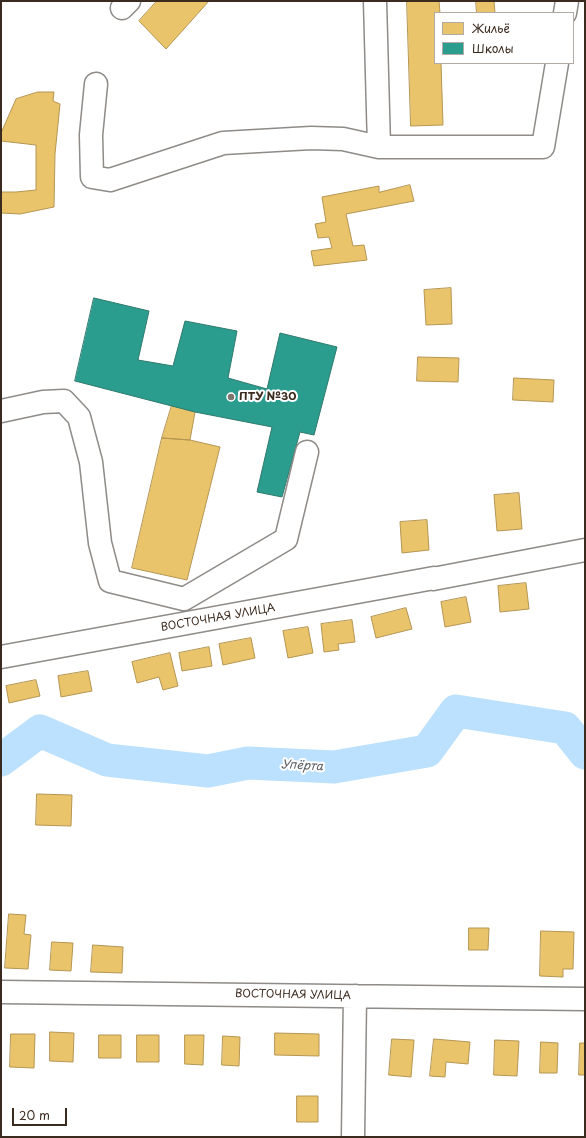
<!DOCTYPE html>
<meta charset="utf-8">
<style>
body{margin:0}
#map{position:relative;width:586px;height:1138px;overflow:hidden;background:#fff;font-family:"Playpen Sans",sans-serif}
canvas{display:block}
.frame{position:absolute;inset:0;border:2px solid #3b2a1e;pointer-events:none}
.legend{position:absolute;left:434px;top:12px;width:140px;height:52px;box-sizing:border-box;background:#fff;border:1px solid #b1aaa5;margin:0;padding:5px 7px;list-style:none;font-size:12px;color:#3b2a1e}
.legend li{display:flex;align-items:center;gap:8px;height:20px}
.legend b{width:20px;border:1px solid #b1aaa5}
.scale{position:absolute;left:12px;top:1108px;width:55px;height:18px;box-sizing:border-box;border:2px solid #3b2a1e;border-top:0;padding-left:5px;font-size:12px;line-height:14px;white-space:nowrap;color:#3b2a1e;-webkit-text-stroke:3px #fff;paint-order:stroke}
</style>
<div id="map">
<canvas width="586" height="1138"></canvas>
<div class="frame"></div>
<ul class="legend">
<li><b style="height:11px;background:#e9c46a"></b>Жильё</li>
<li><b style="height:11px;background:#2a9d8f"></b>Школы</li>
</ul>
<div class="scale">20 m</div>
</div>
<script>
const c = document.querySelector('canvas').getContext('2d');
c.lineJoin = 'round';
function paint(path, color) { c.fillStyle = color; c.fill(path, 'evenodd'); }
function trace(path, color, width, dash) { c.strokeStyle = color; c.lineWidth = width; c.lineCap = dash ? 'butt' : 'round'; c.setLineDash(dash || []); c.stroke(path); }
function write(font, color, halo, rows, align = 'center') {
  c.font = font + ' "Playpen Sans",sans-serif'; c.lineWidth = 4; c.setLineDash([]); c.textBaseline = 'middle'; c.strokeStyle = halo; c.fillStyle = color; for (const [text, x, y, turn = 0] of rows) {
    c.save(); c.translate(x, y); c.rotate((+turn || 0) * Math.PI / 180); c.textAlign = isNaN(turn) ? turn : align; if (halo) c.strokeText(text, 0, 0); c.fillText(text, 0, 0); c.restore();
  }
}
const homes = new Path2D(`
 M 157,1 L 209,1 L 166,49 L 139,21 Z
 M 407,1 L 439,1 L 440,13 L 435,13 L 435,63 L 441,63 L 443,125 L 411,126 Z
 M 476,1 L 494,1 L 495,13 L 477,13 Z
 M 38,92 L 54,92 L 53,101 L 60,104 L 55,154 L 54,207 L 20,214 L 1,213 L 1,192 L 16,192 L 36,190 L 36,145 L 1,141 L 1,133 L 16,99 Z
 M 410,185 L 414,201 L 346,214 L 353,246 L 364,245 L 367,260 L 314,266 L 311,251 L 332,248 L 329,237 L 318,238 L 315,224 L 326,222 L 322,197 L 379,186 L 379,192 Z
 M 451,288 L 452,324 L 426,325 L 424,290 Z
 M 418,357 L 459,358 L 458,382 L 417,381 Z
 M 514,378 L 554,380 L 553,402 L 513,400 Z
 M 172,405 L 195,412 L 190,440 L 162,438 Z
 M 162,438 L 190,440 L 220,447 L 187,580 L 132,568 Z
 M 519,493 L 522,529 L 497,531 L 494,495 Z
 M 427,520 L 429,550 L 402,553 L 400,522 Z
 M 526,583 L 529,609 L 500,612 L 498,586 Z
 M 466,597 L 471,622 L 445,627 L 441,602 Z
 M 406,608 L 412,629 L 376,638 L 371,617 Z
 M 352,620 L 355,642 L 338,644 L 339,650 L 324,652 L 321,624 Z
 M 308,627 L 313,653 L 288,658 L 283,631 Z
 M 251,638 L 255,658 L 223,665 L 219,644 Z
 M 209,647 L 212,666 L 182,671 L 179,653 Z
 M 170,653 L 178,686 L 163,690 L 159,677 L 137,683 L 132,662 Z
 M 88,671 L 92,691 L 61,697 L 58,676 Z
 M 36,680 L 40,696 L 9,703 L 6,686 Z
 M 37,794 L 72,795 L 71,826 L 36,825 Z
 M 9,914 L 26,915 L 24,934 L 31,935 L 28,969 L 5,968 Z
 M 469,928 L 489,928 L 488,950 L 469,950 Z
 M 541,931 L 574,932 L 573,969 L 563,969 L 563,977 L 540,976 Z
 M 52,942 L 73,943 L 71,971 L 50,970 Z
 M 93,945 L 123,947 L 122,973 L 91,972 Z
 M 50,1032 L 74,1033 L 73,1062 L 50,1061 Z
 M 275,1033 L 319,1034 L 319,1056 L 275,1055 Z
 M 11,1034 L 35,1034 L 34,1068 L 10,1067 Z
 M 99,1035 L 121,1035 L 121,1058 L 99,1058 Z
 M 137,1035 L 159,1035 L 159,1062 L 137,1062 Z
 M 185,1035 L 204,1035 L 203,1065 L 185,1064 Z
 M 223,1036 L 240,1037 L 239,1066 L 222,1065 Z
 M 392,1039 L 414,1040 L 411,1077 L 389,1075 Z
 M 434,1039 L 470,1042 L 468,1064 L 446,1062 L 445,1077 L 430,1076 Z
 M 495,1040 L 519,1041 L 517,1076 L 494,1075 Z
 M 541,1042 L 558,1043 L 557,1073 L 540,1073 Z
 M 580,1043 L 585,1043 L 585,1075 L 579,1075 Z
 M 297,1096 L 318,1096 L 318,1122 L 297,1122 Z`);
paint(homes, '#e9c46a');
trace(homes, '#b59653', 1);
const schools = new Path2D(`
 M 94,298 L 149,311 L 138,360 L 173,366 L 185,321 L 237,331 L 228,378 L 267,389 L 280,333 L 337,347 L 314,435 L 300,432 L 282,497 L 257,492 L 272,427 L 195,412 L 75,381 Z`);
paint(schools, '#2a9d8f');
trace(schools, '#2f7a6d', 1);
trace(new Path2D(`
 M 1,760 L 40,731 L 107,760 L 208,771 L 248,763 L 334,767 L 427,751 L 456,711 L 565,728 L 585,753`), '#bce1fe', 33);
const minor = new Path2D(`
 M 375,1 L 379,147
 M 122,8 L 129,1
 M 565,13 L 567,1
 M 96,84 L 91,135 L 92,177 L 110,180 L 223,143 L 311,138 L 343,139 L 379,147 L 543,147 L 557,63
 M 1,411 L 43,402 L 64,401 L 79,417 L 91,462 L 100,543 L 110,581 L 184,599 L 286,539 L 307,452
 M 433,579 L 585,550
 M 1,657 L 434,578
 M 1,992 L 585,999
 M 353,1137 L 355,996`);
trace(minor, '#8e8b88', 25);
trace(minor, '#fff', 22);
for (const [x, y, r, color] of [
 [231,397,4,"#80756d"]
]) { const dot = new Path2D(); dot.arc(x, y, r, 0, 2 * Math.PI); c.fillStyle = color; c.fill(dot); trace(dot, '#fff', 1.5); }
write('bold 11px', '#3b2a1e', '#fff', [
 ["ПТУ №30",239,397]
], 'left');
write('11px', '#3b2a1e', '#fff', [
 ["ВОСТОЧНАЯ УЛИЦА",218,618,-10],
 ["ВОСТОЧНАЯ УЛИЦА",293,995,1]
]);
write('italic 12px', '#595d61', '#fff', [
 ["Упёрта",302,766,3]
]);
</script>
